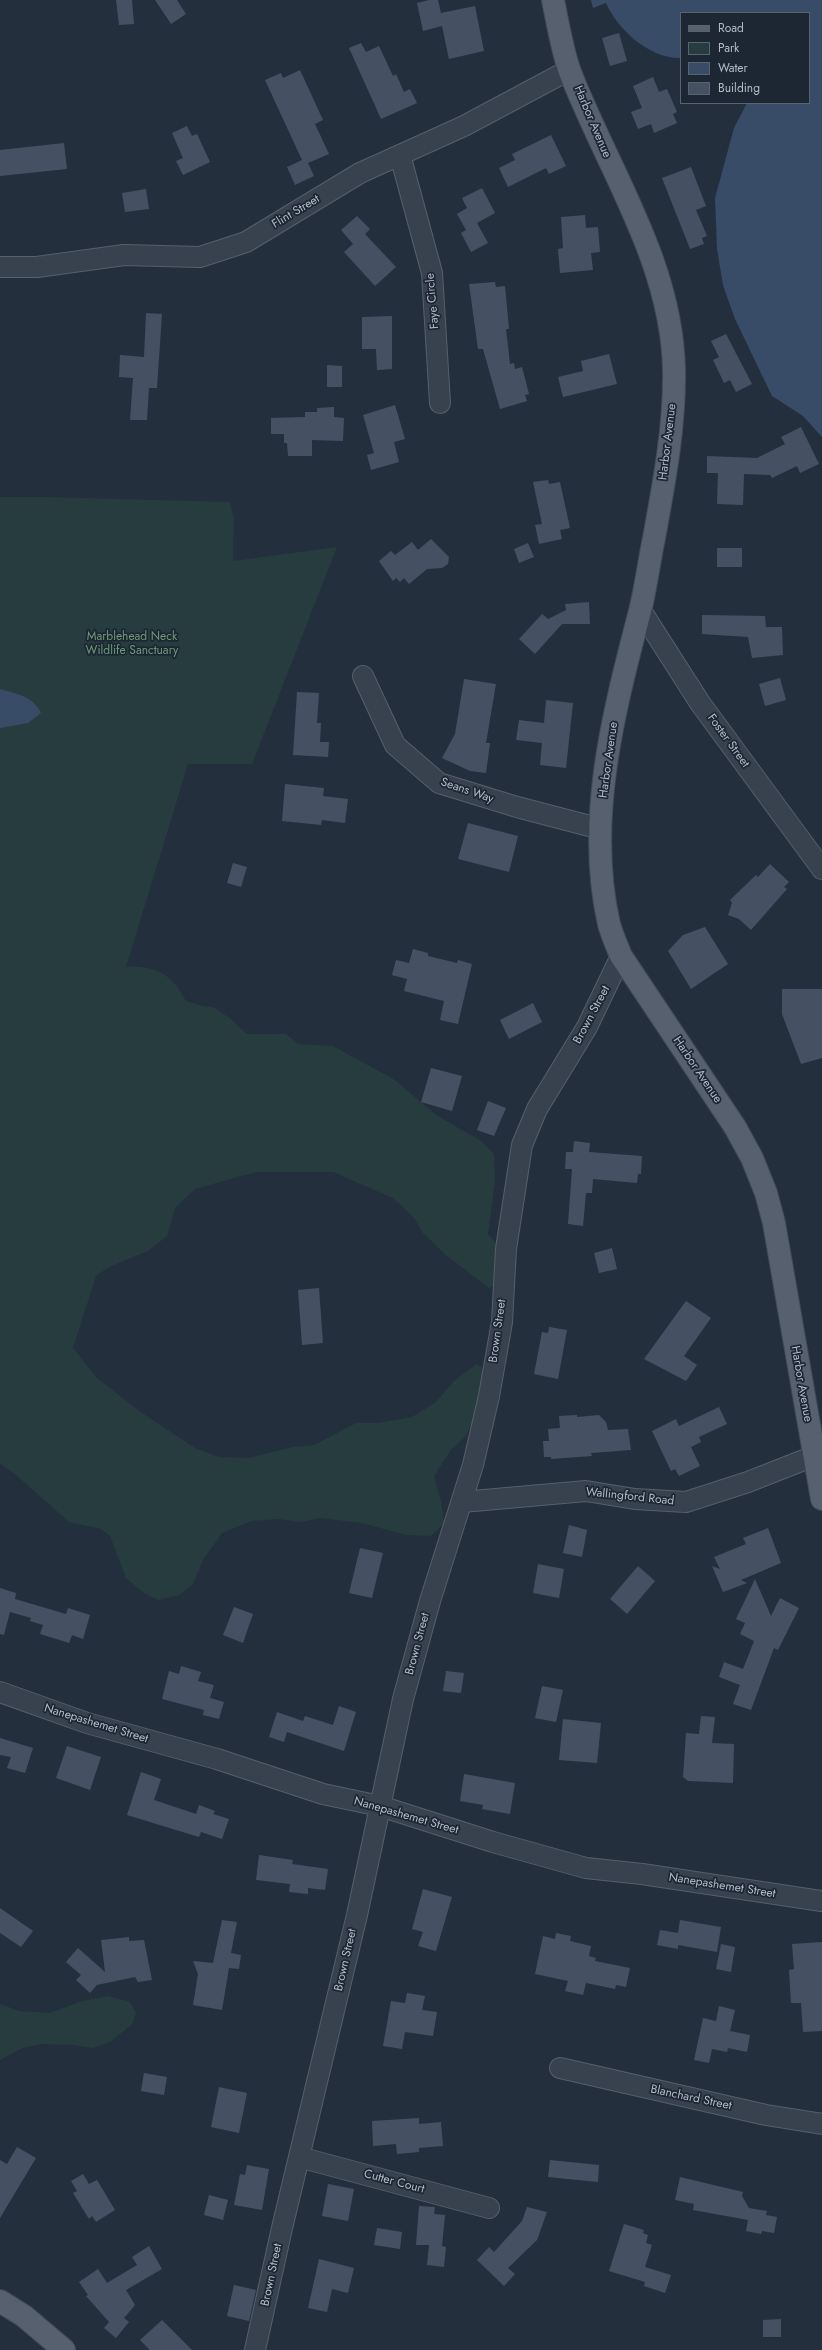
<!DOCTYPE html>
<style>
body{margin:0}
#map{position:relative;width:822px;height:2350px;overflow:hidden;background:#242f3e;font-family:Jost,sans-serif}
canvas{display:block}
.legend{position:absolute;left:680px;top:12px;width:130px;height:92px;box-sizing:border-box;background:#1d2633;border:1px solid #59626f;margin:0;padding:5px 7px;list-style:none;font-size:12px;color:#b4bcc9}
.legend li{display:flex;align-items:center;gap:8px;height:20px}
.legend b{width:20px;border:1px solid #59626f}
</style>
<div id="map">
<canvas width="822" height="2350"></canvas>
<ul class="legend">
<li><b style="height:5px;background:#56606e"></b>Road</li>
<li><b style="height:11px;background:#263c3f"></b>Park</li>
<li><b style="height:11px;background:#394c67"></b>Water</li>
<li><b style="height:11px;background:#455162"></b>Building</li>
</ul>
</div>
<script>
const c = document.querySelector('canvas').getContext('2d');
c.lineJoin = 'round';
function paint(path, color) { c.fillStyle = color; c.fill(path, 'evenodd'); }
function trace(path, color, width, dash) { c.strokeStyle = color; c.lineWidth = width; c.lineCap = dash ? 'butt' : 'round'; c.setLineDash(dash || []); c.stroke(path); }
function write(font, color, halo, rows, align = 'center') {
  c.font = font + ' Jost,sans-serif'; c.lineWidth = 3.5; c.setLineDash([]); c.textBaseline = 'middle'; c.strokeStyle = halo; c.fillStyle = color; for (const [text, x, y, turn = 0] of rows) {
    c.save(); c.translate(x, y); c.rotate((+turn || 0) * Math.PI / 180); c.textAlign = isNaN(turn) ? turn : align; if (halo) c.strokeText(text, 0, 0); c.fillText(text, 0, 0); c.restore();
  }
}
paint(new Path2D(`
 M 0,497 L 44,497 L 230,502 L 234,518 L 233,561 L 337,547 L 252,764 L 188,764 L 126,967 C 156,965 172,974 186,1001 L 202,1006 L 213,1007 L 231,1019 L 247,1034 L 286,1034 L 298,1044 L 333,1046 L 395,1080 L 436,1115 L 481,1141 L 494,1154 L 495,1181 L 488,1234 L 501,1250 L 497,1285 L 489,1288 L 447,1256 L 423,1233 L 414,1218 L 393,1198 L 333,1172 L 256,1172 L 195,1189 L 175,1208 L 167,1236 L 148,1251 L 109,1267 L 96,1276 L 73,1348 L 98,1379 L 142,1413 L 195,1448 L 219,1457 L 248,1458 L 293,1447 L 314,1445 L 356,1423 L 378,1423 L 412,1417 L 436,1402 L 454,1381 L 476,1364 L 487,1370 L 481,1405 L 465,1437 L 451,1450 L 434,1476 L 441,1501 L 444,1523 L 431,1536 L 406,1535 L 362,1523 L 320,1518 L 301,1522 L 279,1519 L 252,1521 L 222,1533 L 203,1560 L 193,1584 L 179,1595 L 158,1600 L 144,1593 L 126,1578 L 110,1536 L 101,1529 L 69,1522 L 15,1474 L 0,1464 Z
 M 108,1996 L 130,2002 L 136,2013 L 132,2024 L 110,2042 L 92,2048 L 73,2045 L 41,2044 L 23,2048 L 0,2060 L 0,2004 L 19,2011 L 50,2013 L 82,2001 Z`), '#263c3f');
paint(new Path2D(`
 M 591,0 L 822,0 L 822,437 L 803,416 L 772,396 L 735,319 L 723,285 L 717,249 L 715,198 L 734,128 L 747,103 L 809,103 L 809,13 L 681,13 L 681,58 C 650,59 618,30 606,3 L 593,8 Z
 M 0,689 C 17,694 33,696 41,713 L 28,723 L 0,728 Z`), '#394c67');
paint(new Path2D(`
 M 116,0 L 132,0 L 134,24 L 119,25 Z
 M 155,0 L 177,0 L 186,14 L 171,24 Z
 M 429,0 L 438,0 L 441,13 L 475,6 L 484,51 L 449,59 L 442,26 L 423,31 L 417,3 Z
 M 619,33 L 627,61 L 610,66 L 602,38 Z
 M 361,43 L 366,52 L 379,46 L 393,76 L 396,74 L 404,92 L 410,89 L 417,103 L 381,119 L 349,48 Z
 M 300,70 L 323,120 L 315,124 L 329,154 L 308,163 L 314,176 L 295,185 L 287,167 L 302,160 L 265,80 L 281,73 L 283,78 Z
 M 653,77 L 659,92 L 667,89 L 677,112 L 673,114 L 677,123 L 654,133 L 651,124 L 638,129 L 631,112 L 642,108 L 633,86 Z
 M 187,126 L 192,136 L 197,134 L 210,162 L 183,175 L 176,161 L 183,158 L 172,133 Z
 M 551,135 L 566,166 L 549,174 L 546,168 L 508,187 L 499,168 L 515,160 L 512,154 Z
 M 64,143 L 67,169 L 0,176 L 0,150 Z
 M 691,167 L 706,206 L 696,210 L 707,236 L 702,238 L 704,244 L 690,249 L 662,178 Z
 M 482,188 L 495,213 L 477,223 L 488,243 L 471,252 L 461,233 L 466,230 L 457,214 L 467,208 L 462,198 Z
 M 146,189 L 149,209 L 125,212 L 122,193 Z
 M 585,215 L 586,228 L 598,227 L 600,252 L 591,253 L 593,270 L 560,273 L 558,249 L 563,248 L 561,217 Z
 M 357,216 L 370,229 L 365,234 L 396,267 L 375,286 L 344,252 L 353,244 L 341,230 Z
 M 495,282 L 496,287 L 505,286 L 509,329 L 506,329 L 510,364 L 514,363 L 515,369 L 522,367 L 529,394 L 525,395 L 527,401 L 500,409 L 483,349 L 478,349 L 469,284 Z
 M 146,313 L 162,314 L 157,388 L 149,388 L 147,420 L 130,420 L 133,378 L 119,377 L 120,355 L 144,357 Z
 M 392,316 L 392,369 L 377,370 L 376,349 L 362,349 L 362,317 Z
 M 726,334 L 752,384 L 736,392 L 730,380 L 724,383 L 713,360 L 719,357 L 711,341 Z
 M 609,354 L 617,384 L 563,397 L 558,377 L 583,371 L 581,361 Z
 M 327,365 L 342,366 L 342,387 L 327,387 Z
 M 395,405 L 405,439 L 394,442 L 399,462 L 371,470 L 367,455 L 374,453 L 363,415 Z
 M 334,407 L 334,417 L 344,418 L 343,441 L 312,440 L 312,456 L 288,456 L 287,443 L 284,443 L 284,434 L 271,434 L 271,418 L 305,417 L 305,412 L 317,412 L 317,408 Z
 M 801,427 L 819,464 L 800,473 L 797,466 L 772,478 L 770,475 L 744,474 L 743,505 L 717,504 L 718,473 L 707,473 L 707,456 L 757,458 L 785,444 L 781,437 Z
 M 548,480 L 549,484 L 560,482 L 570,528 L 560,530 L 562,539 L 539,544 L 535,525 L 542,524 L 533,482 Z
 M 431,539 L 449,557 L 448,564 L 442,568 L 427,569 L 409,584 L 404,578 L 400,582 L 396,578 L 393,581 L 379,561 L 391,551 L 395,555 L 412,542 L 418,550 Z
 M 528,543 L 534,557 L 519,563 L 514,549 Z
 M 717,548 L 742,548 L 742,567 L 717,567 Z
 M 589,602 L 590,624 L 562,624 L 535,654 L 519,639 L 542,614 L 548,619 L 566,610 L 565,604 Z
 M 702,615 L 765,616 L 766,627 L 782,627 L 783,655 L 752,658 L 748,637 L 702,634 Z
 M 780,678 L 786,700 L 765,706 L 759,684 Z
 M 464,679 L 496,684 L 486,743 L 490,743 L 486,773 L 470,771 L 442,758 L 455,734 Z
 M 297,692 L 319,693 L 317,723 L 321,723 L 320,742 L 329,742 L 328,757 L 293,755 Z
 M 546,700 L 573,703 L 566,768 L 540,765 L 542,743 L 516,740 L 519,720 L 544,723 Z
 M 285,784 L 324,788 L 323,796 L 348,799 L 345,823 L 322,820 L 321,825 L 282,821 Z
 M 468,823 L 518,836 L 509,872 L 458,859 Z
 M 233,863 L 247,867 L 241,887 L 227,883 Z
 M 770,864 L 789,882 L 784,887 L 787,889 L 751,930 L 739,919 L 728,915 L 732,903 L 730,900 L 756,875 L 758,877 Z
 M 705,927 L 728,964 L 691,989 L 668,951 L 683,935 Z
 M 413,949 L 428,953 L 428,956 L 457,963 L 458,960 L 472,964 L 458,1024 L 440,1020 L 444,1001 L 404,991 L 407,979 L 392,975 L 396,960 L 409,963 Z
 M 782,989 L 822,989 L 822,1058 L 801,1064 L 782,1014 Z
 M 533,1003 L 542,1022 L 509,1039 L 500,1020 Z
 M 431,1068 L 462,1076 L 452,1111 L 421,1102 Z
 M 488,1101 L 506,1108 L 494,1136 L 477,1130 Z
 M 574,1141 L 590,1143 L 589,1152 L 642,1156 L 641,1174 L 638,1174 L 637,1183 L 593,1179 L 592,1193 L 586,1193 L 583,1226 L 568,1224 L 572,1169 L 565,1169 L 566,1152 L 573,1152 Z
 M 612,1248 L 617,1269 L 599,1273 L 594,1253 Z
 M 319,1288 L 323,1343 L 302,1345 L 298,1290 Z
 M 686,1301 L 711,1318 L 684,1356 L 697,1365 L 686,1381 L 644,1359 Z
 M 549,1327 L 567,1330 L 558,1379 L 534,1374 L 542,1332 L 548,1333 Z
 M 719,1407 L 727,1424 L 699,1437 L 701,1442 L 691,1447 L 700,1466 L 679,1476 L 675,1469 L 671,1471 L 652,1431 L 676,1419 L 679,1426 Z
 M 577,1415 L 577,1417 L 599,1415 L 606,1422 L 608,1430 L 628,1429 L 631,1450 L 591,1453 L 592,1456 L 551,1459 L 551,1457 L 544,1457 L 543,1441 L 549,1441 L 548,1429 L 560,1428 L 559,1416 Z
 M 569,1525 L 587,1530 L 582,1557 L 563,1553 Z
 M 768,1528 L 781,1563 L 741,1580 L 747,1583 L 723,1592 L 712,1566 L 720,1569 L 714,1557 L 746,1544 L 743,1538 Z
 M 360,1548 L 383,1553 L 372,1598 L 349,1593 Z
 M 538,1564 L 564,1569 L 559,1598 L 533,1593 Z
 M 638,1566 L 655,1581 L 627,1614 L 610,1599 Z
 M 755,1579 L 771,1616 L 780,1598 L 799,1608 L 778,1650 L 774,1648 L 751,1710 L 733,1704 L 740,1685 L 719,1677 L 724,1662 L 743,1669 L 754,1641 L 740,1634 L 745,1623 L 736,1619 Z
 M 0,1588 L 16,1593 L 15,1599 L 66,1614 L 68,1608 L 90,1615 L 83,1639 L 72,1635 L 69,1643 L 40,1634 L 43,1625 L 30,1621 L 31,1618 L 10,1612 L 4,1635 L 0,1634 Z
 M 234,1607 L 253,1614 L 243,1643 L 223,1635 Z
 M 181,1666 L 201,1672 L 198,1681 L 214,1685 L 210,1698 L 224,1702 L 219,1719 L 203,1715 L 204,1710 L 162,1699 L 169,1671 L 179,1674 Z
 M 446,1671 L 464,1673 L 461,1693 L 443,1691 Z
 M 542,1686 L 563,1690 L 556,1722 L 535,1718 Z
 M 339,1706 L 356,1712 L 344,1751 L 287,1732 L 284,1742 L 269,1737 L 277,1712 L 303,1721 L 305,1716 L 333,1725 Z
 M 701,1716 L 715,1717 L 712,1743 L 734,1744 L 733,1783 L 688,1781 L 683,1777 L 686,1733 L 699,1734 Z
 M 563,1719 L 601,1723 L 597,1763 L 559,1760 Z
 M 0,1738 L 33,1748 L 25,1773 L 7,1768 L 11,1757 L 0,1755 Z
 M 67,1746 L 101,1757 L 90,1790 L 56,1778 Z
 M 141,1772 L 161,1779 L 154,1800 L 196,1814 L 199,1805 L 215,1811 L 213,1814 L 229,1819 L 222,1839 L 201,1832 L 199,1837 L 127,1815 Z
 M 464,1774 L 515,1783 L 510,1814 L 482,1809 L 483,1805 L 460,1801 Z
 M 259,1855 L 293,1860 L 292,1864 L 328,1869 L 325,1890 L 308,1888 L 308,1894 L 289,1892 L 290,1884 L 256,1880 Z
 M 423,1889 L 452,1897 L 436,1951 L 418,1946 L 423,1932 L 412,1929 Z
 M 0,1908 L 33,1931 L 21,1947 L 0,1933 Z
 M 222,1920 L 237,1922 L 231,1953 L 241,1955 L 239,1969 L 229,1968 L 222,2010 L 193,2005 L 198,1974 L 193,1961 L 213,1963 Z
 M 680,1920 L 721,1927 L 717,1952 L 678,1945 L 678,1949 L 657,1945 L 660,1930 L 678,1933 Z
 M 556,1933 L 571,1936 L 570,1941 L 591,1946 L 589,1956 L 596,1958 L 595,1961 L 630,1968 L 626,1987 L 616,1985 L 615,1989 L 586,1983 L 583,1995 L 565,1991 L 568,1981 L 535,1974 L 543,1936 L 555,1939 Z
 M 129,1937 L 129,1941 L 144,1940 L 152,1980 L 138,1982 L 135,1977 L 97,1985 L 90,1993 L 76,1980 L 81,1975 L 66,1962 L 78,1948 L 105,1972 L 101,1940 Z
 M 822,1942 L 822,2031 L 803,2032 L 801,2003 L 791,2003 L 789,1970 L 794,1969 L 792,1944 Z
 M 721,1944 L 735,1947 L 731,1972 L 716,1969 Z
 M 407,1993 L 425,1996 L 422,2010 L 437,2012 L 433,2036 L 405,2032 L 402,2049 L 383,2046 L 391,2001 L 405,2003 Z
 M 719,2006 L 735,2010 L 730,2031 L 750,2035 L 747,2052 L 728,2048 L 727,2052 L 712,2049 L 709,2063 L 694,2060 L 703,2018 L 716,2021 Z
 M 144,2073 L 167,2077 L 164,2095 L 141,2091 Z
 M 219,2087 L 247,2093 L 239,2133 L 211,2127 Z
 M 419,2118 L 419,2124 L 441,2122 L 443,2146 L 419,2148 L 419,2152 L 397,2154 L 396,2144 L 373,2146 L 372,2121 Z
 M 17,2147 L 36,2158 L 0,2218 L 0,2160 L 7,2164 Z
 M 550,2160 L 599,2165 L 598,2182 L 548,2177 Z
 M 247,2165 L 269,2169 L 262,2210 L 234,2205 L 240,2174 L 245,2175 Z
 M 83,2174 L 89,2184 L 97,2180 L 115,2210 L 96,2222 L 92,2216 L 89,2219 L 73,2193 L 77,2191 L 71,2181 Z
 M 680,2177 L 743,2192 L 742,2196 L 749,2208 L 767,2211 L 766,2215 L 777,2217 L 774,2233 L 762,2231 L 761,2234 L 746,2231 L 748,2220 L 693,2210 L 694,2204 L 675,2200 Z
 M 328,2184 L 354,2189 L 348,2221 L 322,2216 Z
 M 209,2195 L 228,2200 L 223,2220 L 204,2215 Z
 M 419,2206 L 435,2207 L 434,2214 L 445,2215 L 442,2246 L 446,2247 L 444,2267 L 427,2265 L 429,2245 L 416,2245 Z
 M 527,2207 L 547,2212 L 537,2240 L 508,2268 L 515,2274 L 504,2286 L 477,2260 L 489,2247 L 494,2252 L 522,2221 Z
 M 624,2224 L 644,2230 L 643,2233 L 648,2235 L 646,2243 L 652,2245 L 645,2267 L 671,2275 L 665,2293 L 644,2286 L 645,2282 L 609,2271 Z
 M 377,2228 L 402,2232 L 400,2249 L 374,2245 Z
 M 149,2246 L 162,2269 L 126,2290 L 135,2305 L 124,2318 L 129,2322 L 116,2338 L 104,2328 L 109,2322 L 86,2296 L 88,2295 L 79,2282 L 98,2269 L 107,2283 L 137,2265 L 132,2257 Z
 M 319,2259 L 354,2268 L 348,2293 L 332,2289 L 327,2312 L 308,2308 Z
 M 234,2285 L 256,2290 L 249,2321 L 227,2316 Z
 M 781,2319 L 781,2337 L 763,2337 L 763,2320 Z
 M 162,2320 L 192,2350 L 150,2350 L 140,2340 Z`), '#455162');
const minor = new Path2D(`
 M 400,155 L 432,273 L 440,403
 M 0,267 L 37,267 L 124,255 L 200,257 L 246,242 L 360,173 L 464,126 L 569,70
 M 640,609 L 700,703 L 822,869
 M 363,676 L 395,745 L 439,783 L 517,807 L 601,829
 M 462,1502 L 586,1491 L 635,1499 L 686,1502 L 748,1482 L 814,1456 L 822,1457
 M 0,1692 L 87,1723 L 217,1759 L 323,1794 L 380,1806 L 493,1842 L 586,1868 L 642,1874 L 822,1901
 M 560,2068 L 766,2115 L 822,2124
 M 299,2157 L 489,2208
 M 255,2350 L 282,2228 L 357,1915 L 403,1699 L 430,1601 L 473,1465 L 489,1396 L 502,1322 L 506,1249 L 522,1145 L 537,1109 L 587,1027 L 621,956`);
const major = new Path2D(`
 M 553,0 C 558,24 562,50 570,72 C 608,170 672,262 674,370 C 675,426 664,483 654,538 C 649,562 646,587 640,611 C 614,711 585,820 609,924 C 612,935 617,946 621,956 L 735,1127 L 752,1158 L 766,1193 L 774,1223 L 822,1499
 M 0,2301 L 24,2316 L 64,2350`);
trace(minor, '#565f6c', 22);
trace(major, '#414a57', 24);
trace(minor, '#38414e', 20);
trace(major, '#56606e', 22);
write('12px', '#b4bcc9', '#1d2633', [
 ["Harbor Avenue",592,122,67],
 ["Flint Street",296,212,-31],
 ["Faye Circle",433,301,-95],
 ["Harbor Avenue",668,442,-83],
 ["Foster Street",728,741,54],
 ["Harbor Avenue",609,760,-82],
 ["Seans Way",467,791,19],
 ["Brown Street",592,1015,-62],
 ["Harbor Avenue",697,1070,56],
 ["Brown Street",498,1331,-82],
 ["Harbor Avenue",801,1384,80],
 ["Wallingford Road",630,1497,6],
 ["Brown Street",418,1644,-75],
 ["Nanepashemet Street",96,1724,17],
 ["Nanepashemet Street",406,1816,16],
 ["Nanepashemet Street",722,1886,9],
 ["Brown Street",346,1960,-77],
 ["Blanchard Street",691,2098,12],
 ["Cutter Court",394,2182,15],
 ["Brown Street",272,2275,-78]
]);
write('12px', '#6b9a76', '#1d2633', [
 ["Marblehead Neck",132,637],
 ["Wildlife Sanctuary",132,651]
]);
</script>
